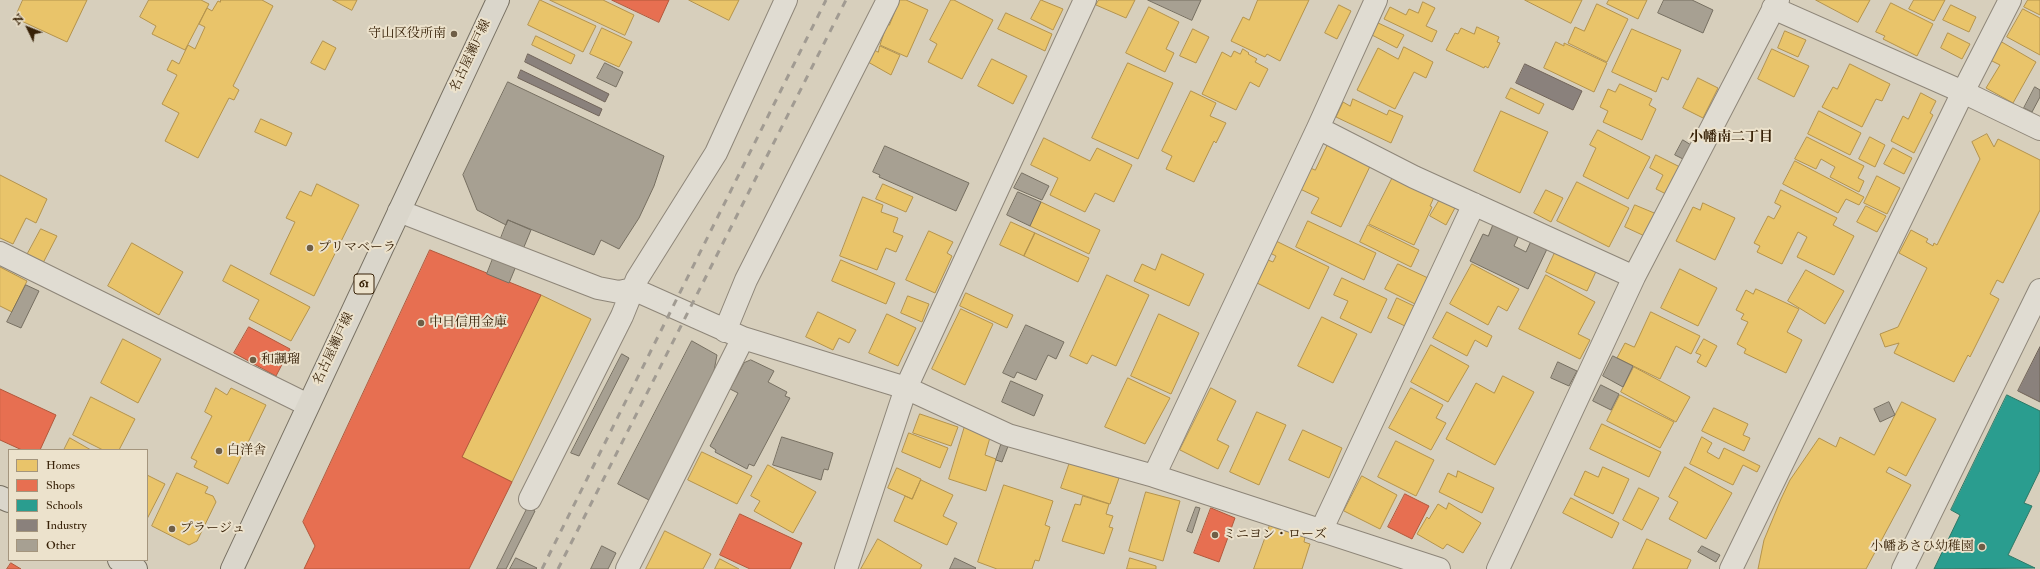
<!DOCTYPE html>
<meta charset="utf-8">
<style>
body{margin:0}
#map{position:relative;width:2040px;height:569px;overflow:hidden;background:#d7cfbc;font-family:"IM FELL Double Pica",serif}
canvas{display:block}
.legend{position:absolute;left:8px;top:449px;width:140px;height:112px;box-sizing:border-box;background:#ece2cc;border:1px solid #a4957d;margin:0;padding:5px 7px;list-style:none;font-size:12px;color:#372107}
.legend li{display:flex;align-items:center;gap:8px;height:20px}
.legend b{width:20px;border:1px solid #a4957d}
.north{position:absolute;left:8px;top:8px;width:40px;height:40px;-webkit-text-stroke:3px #ece2cc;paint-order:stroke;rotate:313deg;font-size:11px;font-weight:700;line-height:16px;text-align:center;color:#372107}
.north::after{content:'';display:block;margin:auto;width:14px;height:18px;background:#372107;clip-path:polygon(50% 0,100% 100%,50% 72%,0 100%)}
</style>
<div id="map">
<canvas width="2040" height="569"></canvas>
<ul class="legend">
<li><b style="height:11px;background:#e9c46a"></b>Homes</li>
<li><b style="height:11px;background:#e76f51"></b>Shops</li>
<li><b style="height:11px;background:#2a9d8f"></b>Schools</li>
<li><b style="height:11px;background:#8a817c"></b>Industry</li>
<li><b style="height:11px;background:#a7a092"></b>Other</li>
</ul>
<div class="north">N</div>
</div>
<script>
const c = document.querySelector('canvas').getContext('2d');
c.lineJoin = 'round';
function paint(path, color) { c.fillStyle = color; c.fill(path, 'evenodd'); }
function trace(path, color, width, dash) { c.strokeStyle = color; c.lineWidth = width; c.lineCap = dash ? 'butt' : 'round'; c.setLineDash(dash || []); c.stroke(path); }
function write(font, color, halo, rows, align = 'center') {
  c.font = font + ' "IM FELL Double Pica","Noto Serif JP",serif'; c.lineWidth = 4; c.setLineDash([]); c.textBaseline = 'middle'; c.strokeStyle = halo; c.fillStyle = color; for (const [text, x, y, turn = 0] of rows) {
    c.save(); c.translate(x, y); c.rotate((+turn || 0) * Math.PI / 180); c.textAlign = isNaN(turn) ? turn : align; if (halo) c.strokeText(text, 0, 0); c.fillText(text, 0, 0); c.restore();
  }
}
const homes = new Path2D(`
 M 23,0 L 87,0 L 67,42 L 15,18 Z
 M 149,0 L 201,0 L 209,4 L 185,50 L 152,34 L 156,26 L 140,17 Z
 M 221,0 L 262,0 L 273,6 L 233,86 L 239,90 L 234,100 L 229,98 L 198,158 L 165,141 L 179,113 L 162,104 L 177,75 L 167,70 L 172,60 L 179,64 L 188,45 L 195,49 L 205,27 L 199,24 L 207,8 L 212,11 L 218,1 L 220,2 Z
 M 333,0 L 357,0 L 352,10 Z
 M 540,0 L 596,26 L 583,52 L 528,25 Z
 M 550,0 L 603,0 L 634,15 L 625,35 Z
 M 689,0 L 739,0 L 729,20 Z
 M 900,0 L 906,0 L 928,10 L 907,57 L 880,45 L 887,24 L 889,25 Z
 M 951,0 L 954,0 L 993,20 L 962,79 L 928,62 L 937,44 L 930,40 Z
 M 1041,0 L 1063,9 L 1053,30 L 1031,19 Z
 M 1099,0 L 1135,0 L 1126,18 L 1096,5 Z
 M 1258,0 L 1309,0 L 1280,61 L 1267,54 L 1265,57 L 1231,41 L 1243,17 L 1249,20 Z
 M 1525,0 L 1582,0 L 1571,23 Z
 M 1609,0 L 1647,0 L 1638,19 L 1607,4 Z
 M 1816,0 L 1870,0 L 1858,22 Z
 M 1914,0 L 1945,0 L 1934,21 L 1909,9 Z
 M 2028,0 L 2040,0 L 2040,15 L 2024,7 Z
 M 1423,2 L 1435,8 L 1426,26 L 1437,31 L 1432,42 L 1384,19 L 1390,7 L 1406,15 L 1409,9 L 1418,13 Z
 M 1891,3 L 1933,24 L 1917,56 L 1883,39 L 1885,36 L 1876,32 Z
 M 1597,4 L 1628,19 L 1607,62 L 1568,43 L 1575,27 L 1584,31 Z
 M 1339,5 L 1351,11 L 1337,39 L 1325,33 Z
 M 1951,5 L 1976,17 L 1969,32 L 1943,20 Z
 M 1149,7 L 1179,22 L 1166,49 L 1174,53 L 1165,72 L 1126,53 Z
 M 2023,9 L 2040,18 L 2040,55 L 2007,37 Z
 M 1006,13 L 1052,34 L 1045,51 L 998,29 Z
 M 1376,22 L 1404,35 L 1397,48 L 1370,34 Z
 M 1477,27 L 1499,37 L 1497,42 L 1500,43 L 1488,68 L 1485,66 L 1484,68 L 1446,50 L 1455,33 L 1458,34 L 1461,28 L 1474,34 Z
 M 602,28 L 632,42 L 619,67 L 590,54 Z
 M 1193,29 L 1209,37 L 1196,63 L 1180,56 Z
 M 1632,29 L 1681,50 L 1668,80 L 1662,77 L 1656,92 L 1612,72 Z
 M 1785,31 L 1806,40 L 1798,57 L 1778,48 Z
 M 1948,33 L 1970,44 L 1962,59 L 1941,48 Z
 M 536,36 L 575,55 L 571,64 L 532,45 Z
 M 323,41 L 336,48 L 325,70 L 311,63 Z
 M 2000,41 L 2036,62 L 2013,103 L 1986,88 L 2000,65 L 1990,60 Z
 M 1556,42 L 1564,46 L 1564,43 L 1607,63 L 1594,92 L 1544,68 Z
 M 880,46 L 900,55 L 891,75 L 868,62 L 874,50 L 878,52 Z
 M 1404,47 L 1433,62 L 1426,78 L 1414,72 L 1395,109 L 1357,90 L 1378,48 L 1398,59 Z
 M 1243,49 L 1249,53 L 1248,54 L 1257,59 L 1255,62 L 1268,69 L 1259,87 L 1250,82 L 1236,110 L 1202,94 L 1222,52 L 1231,57 L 1234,51 L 1240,54 Z
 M 1772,49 L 1809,66 L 1794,97 L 1758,79 Z
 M 992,59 L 1027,76 L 1013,104 L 978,86 Z
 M 1128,63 L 1173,83 L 1138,159 L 1092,138 Z
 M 1850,64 L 1890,84 L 1882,101 L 1876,99 L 1862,127 L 1822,107 L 1833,87 L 1837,89 Z
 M 1698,78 L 1718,88 L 1703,118 L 1683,108 Z
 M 1620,84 L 1652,99 L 1649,105 L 1656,109 L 1642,140 L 1603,122 L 1608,111 L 1600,107 L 1608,89 L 1615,92 Z
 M 1511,88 L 1544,104 L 1539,114 L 1506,98 Z
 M 1191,91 L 1216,103 L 1210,116 L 1226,123 L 1216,143 L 1214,141 L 1194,182 L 1166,169 L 1172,156 L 1162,151 Z
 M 1921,93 L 1936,101 L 1930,113 L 1933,115 L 1914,153 L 1891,141 L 1903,116 L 1908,119 Z
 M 1353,99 L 1387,115 L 1389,110 L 1403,116 L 1391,143 L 1336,117 L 1343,102 L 1350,106 Z
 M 1501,111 L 1548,132 L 1520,193 L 1474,171 Z
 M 1819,111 L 1861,133 L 1850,155 L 1808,134 Z
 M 261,119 L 292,133 L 286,146 L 255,132 Z
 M 1598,130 L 1650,157 L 1628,199 L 1583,176 L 1596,148 L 1590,145 Z
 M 1987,134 L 1994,147 L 1998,139 L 2040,160 L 2040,210 L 2003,283 L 1997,280 L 1990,294 L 1999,299 L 1970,357 L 1968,355 L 1954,382 L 1894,353 L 1899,343 L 1885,347 L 1880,334 L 1898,327 L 1927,268 L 1899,253 L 1911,230 L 1928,239 L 1926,242 L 1933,246 L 1934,243 L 1937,245 L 1980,159 L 1972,142 Z
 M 1807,137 L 1864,166 L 1858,178 L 1864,181 L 1859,192 L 1830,177 L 1835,167 L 1821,159 L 1816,169 L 1795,159 Z
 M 1870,137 L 1885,145 L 1875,167 L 1859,159 Z
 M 1044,138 L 1090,161 L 1097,148 L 1132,165 L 1114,202 L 1095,193 L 1085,212 L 1050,195 L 1058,178 L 1031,165 Z
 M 1330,140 L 1373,160 L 1341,227 L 1311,213 L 1319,198 L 1298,188 L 1308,167 L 1315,170 Z
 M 1893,148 L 1912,158 L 1904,174 L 1884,164 Z
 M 1656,155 L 1682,168 L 1668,195 L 1656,189 L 1663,175 L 1650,168 Z
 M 1795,161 L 1864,197 L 1859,205 L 1846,199 L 1838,213 L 1783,184 Z
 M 0,175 L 47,199 L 36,223 L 26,218 L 13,244 L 0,238 Z
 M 1394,175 L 1435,195 L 1430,206 L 1432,207 L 1414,245 L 1369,224 Z
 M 1877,176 L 1900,188 L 1887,214 L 1864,203 Z
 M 1577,182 L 1629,208 L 1609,247 L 1557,221 Z
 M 317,184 L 359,205 L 314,296 L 270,274 L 295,222 L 286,218 L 300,191 L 311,196 Z
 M 883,184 L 913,197 L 906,212 L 876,199 Z
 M 1546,190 L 1563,198 L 1551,222 L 1534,213 Z
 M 1781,190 L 1837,218 L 1833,225 L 1854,236 L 1834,275 L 1797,257 L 1807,237 L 1798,232 L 1782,264 L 1757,252 L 1760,246 L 1754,243 L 1768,216 L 1774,219 L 1781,206 L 1775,203 Z
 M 1442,196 L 1457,204 L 1446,225 L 1430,216 Z
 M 863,197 L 883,205 L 881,212 L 898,218 L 893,232 L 903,236 L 896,252 L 886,248 L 877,270 L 840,256 Z
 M 1041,202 L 1100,230 L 1089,254 L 1030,226 Z
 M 1703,203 L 1735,218 L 1715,260 L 1676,241 L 1693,207 L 1700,210 Z
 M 1635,205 L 1659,215 L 1649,238 L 1625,227 Z
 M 1866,206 L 1886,216 L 1877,232 L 1857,222 Z
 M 1308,221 L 1376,253 L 1364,280 L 1296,247 Z
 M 1011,222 L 1035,233 L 1024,256 L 1000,245 Z
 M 1368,225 L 1419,250 L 1411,267 L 1360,242 Z
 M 41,229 L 57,236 L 43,263 L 27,255 Z
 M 929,231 L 953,242 L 947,253 L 952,256 L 935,293 L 906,280 Z
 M 1035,233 L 1089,258 L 1078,282 L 1024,256 Z
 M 1276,241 L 1329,267 L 1309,309 L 1257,283 L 1268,260 L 1273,262 L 1276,256 L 1270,253 Z
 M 132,243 L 183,272 L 159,315 L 108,286 Z
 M 1558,246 L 1599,265 L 1587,291 L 1546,272 Z
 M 1162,254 L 1204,274 L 1189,306 L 1134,281 L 1142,264 L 1155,270 Z
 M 841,260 L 895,283 L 886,304 L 832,281 Z
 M 1398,264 L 1428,278 L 1415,304 L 1385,289 Z
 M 1472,264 L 1519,289 L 1507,311 L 1498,306 L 1488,325 L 1450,304 Z
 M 231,265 L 310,307 L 291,341 L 249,319 L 259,300 L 223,281 Z
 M 0,267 L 27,281 L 12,312 L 0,306 Z
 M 1680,269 L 1717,288 L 1698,326 L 1661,308 Z
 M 1806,270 L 1844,291 L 1825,324 L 1788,301 Z
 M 1107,275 L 1149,295 L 1116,366 L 1092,355 L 1087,364 L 1070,356 Z
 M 1546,275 L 1595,302 L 1578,334 L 1590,340 L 1580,359 L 1519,329 Z
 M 1342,278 L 1387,299 L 1371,333 L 1340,318 L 1348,301 L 1334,295 Z
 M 1756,289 L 1799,309 L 1787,332 L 1802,340 L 1786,373 L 1744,353 L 1746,349 L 1737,344 L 1748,322 L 1741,319 L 1744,314 L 1736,310 L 1746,290 L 1753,294 Z
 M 966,293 L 1013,315 L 1007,328 L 960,306 Z
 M 541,295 L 591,319 L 512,482 L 462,457 Z
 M 908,296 L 929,304 L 922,322 L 901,313 Z
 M 1397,298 L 1414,306 L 1405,326 L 1388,318 Z
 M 961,309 L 993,324 L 965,385 L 932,369 Z
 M 818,312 L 856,330 L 849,343 L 839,338 L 833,350 L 806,337 Z
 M 1447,312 L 1492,336 L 1487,347 L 1475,340 L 1467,356 L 1433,338 Z
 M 1651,312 L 1700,336 L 1691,354 L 1676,346 L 1660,379 L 1617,358 L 1625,343 L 1634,347 Z
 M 887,314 L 916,328 L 898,366 L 869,353 Z
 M 1159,314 L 1199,333 L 1171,394 L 1131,376 Z
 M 1322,317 L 1357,334 L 1333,383 L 1298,366 Z
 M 123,339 L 161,359 L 138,403 L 101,383 Z
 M 1704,339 L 1717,346 L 1706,367 L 1697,362 L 1701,355 L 1696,353 Z
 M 1431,345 L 1469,366 L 1448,402 L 1411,382 Z
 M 1634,367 L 1690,397 L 1676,422 L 1621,392 Z
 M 1503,376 L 1534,392 L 1495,465 L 1446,439 L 1476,383 L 1494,393 Z
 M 1128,378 L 1170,398 L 1145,444 L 1105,427 Z
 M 216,388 L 227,395 L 231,388 L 266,405 L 228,484 L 194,467 L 197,461 L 191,458 L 212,416 L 205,412 Z
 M 1211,388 L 1236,401 L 1217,440 L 1229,446 L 1218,469 L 1180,450 Z
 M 1411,388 L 1443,405 L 1436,418 L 1446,423 L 1431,450 L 1389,428 Z
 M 1620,395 L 1674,422 L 1660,448 L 1607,421 Z
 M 91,397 L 135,419 L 119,450 L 103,450 L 73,435 Z
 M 1902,402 L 1936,419 L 1906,476 L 1889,467 L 1886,472 L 1911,485 L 1866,569 L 1758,569 L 1764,540 L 1781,499 L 1790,480 L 1819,438 L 1836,447 L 1840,437 L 1874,455 Z
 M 1714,408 L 1748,424 L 1743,435 L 1750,438 L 1744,451 L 1702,431 Z
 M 1257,412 L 1286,425 L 1259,485 L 1230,472 Z
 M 920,414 L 958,427 L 951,446 L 913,433 Z
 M 1602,424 L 1661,452 L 1649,477 L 1590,449 Z
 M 965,426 L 991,434 L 985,455 L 996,459 L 986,491 L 949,479 Z
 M 1303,430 L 1342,448 L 1329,478 L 1289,460 Z
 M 909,433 L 948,448 L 940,468 L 902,452 Z
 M 1702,437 L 1712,443 L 1707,452 L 1719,459 L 1724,448 L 1760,466 L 1757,472 L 1743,465 L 1733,485 L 1690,464 Z
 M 70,438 L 91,450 L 64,450 Z
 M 1396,441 L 1434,460 L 1416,496 L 1378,477 Z
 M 702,452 L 752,476 L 737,504 L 688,480 Z
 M 1070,462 L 1119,478 L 1110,504 L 1061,488 Z
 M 768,465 L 816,492 L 793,533 L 754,511 L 760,501 L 751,496 Z
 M 1603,467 L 1629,479 L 1613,514 L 1574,495 L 1585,471 L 1598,477 Z
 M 1685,467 L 1732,493 L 1706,539 L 1669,519 L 1678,502 L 1669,497 Z
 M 897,468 L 921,479 L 912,499 L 888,488 Z
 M 1458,471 L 1494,488 L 1482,513 L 1439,492 L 1448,473 L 1456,477 Z
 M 177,473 L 208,487 L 205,493 L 213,496 L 216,502 L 197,541 L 189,545 L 152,526 Z
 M 147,475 L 165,484 L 147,519 Z
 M 1362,476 L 1397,495 L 1380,529 L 1344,511 Z
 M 921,480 L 953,495 L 943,516 L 957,523 L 947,545 L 894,521 L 905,496 L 912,499 Z
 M 1004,485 L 1053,501 L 1045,525 L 1050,527 L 1039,561 L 1035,560 L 1032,569 L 997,569 L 978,562 Z
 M 1639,488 L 1659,498 L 1642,530 L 1623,520 Z
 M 1146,492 L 1180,501 L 1163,561 L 1129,551 Z
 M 1083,496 L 1109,504 L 1106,514 L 1113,516 L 1109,527 L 1113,528 L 1104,554 L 1062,541 L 1075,504 L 1080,505 Z
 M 1571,498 L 1619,523 L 1612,538 L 1563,513 Z
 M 1449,503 L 1481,523 L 1463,553 L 1447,544 L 1443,549 L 1417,534 L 1427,517 L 1429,519 L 1438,504 L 1446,509 Z
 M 1270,525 L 1305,537 L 1304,542 L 1310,544 L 1302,569 L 1254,569 Z
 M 665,531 L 711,554 L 703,569 L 646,569 Z
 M 878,539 L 922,565 L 920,569 L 861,569 Z
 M 1647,539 L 1691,560 L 1687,569 L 1633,569 Z
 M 1130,558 L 1156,566 L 1156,569 L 1127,569 Z
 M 720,559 L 739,569 L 715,569 Z`);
paint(homes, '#e9c46a');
trace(homes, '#b4934c', 1);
const shops = new Path2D(`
 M 612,0 L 669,0 L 659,22 Z
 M 430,250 L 541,295 L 462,457 L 512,482 L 469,569 L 304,569 L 315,546 L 303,522 Z
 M 249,327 L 290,349 L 276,376 L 234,353 Z
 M 0,389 L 56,415 L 40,450 L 22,450 L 0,440 Z
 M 1405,494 L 1429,506 L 1412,539 L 1388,527 Z
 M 1211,508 L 1235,518 L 1219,562 L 1194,553 Z
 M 740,514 L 802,543 L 790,569 L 750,569 L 720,555 Z
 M 11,563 L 21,569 L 7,569 Z`);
paint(shops, '#e76f51');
trace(shops, '#b2583b', 1);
const schools = new Path2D(`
 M 2007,395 L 2040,411 L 2040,470 L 2024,503 L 2032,506 L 2008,555 L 2035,568 L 1934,569 L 1960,515 L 1951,510 Z`);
paint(schools, '#2a9d8f');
trace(schools, '#2e7866', 1);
const industry = new Path2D(`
 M 528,54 L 609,94 L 605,102 L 525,62 Z
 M 1525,64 L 1582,91 L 1573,110 L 1516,83 Z
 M 521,70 L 602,109 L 599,116 L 518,78 Z
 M 2040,347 L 2040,402 L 2018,391 Z`);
paint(industry, '#8a817c');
trace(industry, '#716459', 1);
const building = new Path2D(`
 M 1148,0 L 1201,0 L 1192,20 Z
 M 1664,0 L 1692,0 L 1713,10 L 1703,33 L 1658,13 Z
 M 605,63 L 623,72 L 616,87 L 597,78 Z
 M 508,82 L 664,156 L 654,186 L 639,218 L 619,249 L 601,240 L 594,255 L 508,220 L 506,225 L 477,210 L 463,175 Z
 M 2035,87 L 2040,90 L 2040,97 L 2032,112 L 2024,108 Z
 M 1683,140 L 1691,145 L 1683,159 L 1675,155 Z
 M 885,146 L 969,183 L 956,211 L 879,177 L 880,175 L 873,172 Z
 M 1022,173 L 1049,186 L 1042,200 L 1014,188 Z
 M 1018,192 L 1041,202 L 1030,226 L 1007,215 Z
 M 508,220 L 531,230 L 509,283 L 487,274 Z
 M 1494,223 L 1519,235 L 1514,246 L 1526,252 L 1531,241 L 1547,249 L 1528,289 L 1470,261 L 1483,234 L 1488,236 Z
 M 26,285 L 39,291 L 21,328 L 7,322 Z
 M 1026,325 L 1064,342 L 1056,359 L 1048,355 L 1036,380 L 1017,372 L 1014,378 L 1003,373 Z
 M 692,341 L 717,355 L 713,376 L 649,500 L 618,484 Z
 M 622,354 L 629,358 L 579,456 L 571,453 Z
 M 1613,356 L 1633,366 L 1623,387 L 1603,376 Z
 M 751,360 L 774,371 L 768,382 L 787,392 L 785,396 L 790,398 L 754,466 L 749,464 L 747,469 L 715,452 L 716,450 L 710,446 L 738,393 L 730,389 L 744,363 Z
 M 1558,362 L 1577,371 L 1569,386 L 1551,378 Z
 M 1011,381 L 1043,395 L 1034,416 L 1002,402 Z
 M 1601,385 L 1619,394 L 1611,410 L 1593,401 Z
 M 1889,402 L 1895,415 L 1880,422 L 1874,409 Z
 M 782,437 L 833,453 L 828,470 L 824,469 L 821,480 L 773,465 Z
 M 1003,439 L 1010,441 L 1002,462 L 996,460 Z
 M 528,507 L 535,511 L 506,569 L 497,569 Z
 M 1196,507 L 1200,508 L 1192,533 L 1187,531 Z
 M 602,546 L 616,553 L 608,569 L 591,569 Z
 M 1702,546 L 1720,555 L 1716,562 L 1698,552 Z
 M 516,558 L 537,568 L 536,569 L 510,569 Z
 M 955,558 L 976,568 L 975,569 L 950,569 Z`);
paint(building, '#a7a092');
trace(building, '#766f61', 1);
const minor = new Path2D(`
 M 1773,8 L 1963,92 L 2040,129
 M 1318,128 L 1414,177 L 1634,277
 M 399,211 L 598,288 L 619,292 L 633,289 L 743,338 L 906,388 L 1008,435 L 1154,476 L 1439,569
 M 0,253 L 308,405
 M 725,331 L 746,280 L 888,0
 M 1154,476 L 1318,128 L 1376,0
 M 530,499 L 622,316 L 637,279 L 716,153 L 786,0
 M 1321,531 L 1474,204
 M 627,569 L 743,338
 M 846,569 L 906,388 L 1085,0
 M 1498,569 L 1634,277 L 1778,0
 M 1731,569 L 1963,92 L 2010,0
 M 1903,569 L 2040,290`);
const primary = new Path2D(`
 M 0,497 L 9,501
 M 119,560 L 136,569
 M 232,569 L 498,0`);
trace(minor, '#8e8679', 24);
trace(primary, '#766f61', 24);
trace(minor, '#e0dcd2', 22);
trace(primary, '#dad6cb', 22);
trace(new Path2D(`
 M 542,569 L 826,0
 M 558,569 L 846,0`), '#a19b92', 3, [7, 7]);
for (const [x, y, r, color] of [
 [454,34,4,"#6f5e46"],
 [310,248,4,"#6f5e46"],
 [421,323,4,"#6f5e46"],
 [253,360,4,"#6f5e46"],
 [219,451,4,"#6f5e46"],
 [172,529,4,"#6f5e46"],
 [1215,535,4,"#6f5e46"],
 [1982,547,4,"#6f5e46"]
]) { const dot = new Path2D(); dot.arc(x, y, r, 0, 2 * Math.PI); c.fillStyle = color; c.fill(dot); trace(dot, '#ece2cc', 1.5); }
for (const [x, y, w] of [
 [364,284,20]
]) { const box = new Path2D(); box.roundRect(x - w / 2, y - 10, w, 20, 3); c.fillStyle = '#ece2cc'; c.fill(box); trace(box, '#372107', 1); }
write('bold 12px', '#372107', null, [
 ["61",364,284]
]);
write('13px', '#372107', '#ece2cc', [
 ["守山区役所南",446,34,"right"],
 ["プリマベーラ",318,248],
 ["中日信用金庫",429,323],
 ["和諷瑠",261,360],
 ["白洋舎",227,451],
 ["プラージュ",180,529],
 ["ミニヨン・ローズ",1223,535],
 ["小幡あさひ幼稚園",1974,547,"right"]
], 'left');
write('13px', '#372107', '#ece2cc', [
 ["名古屋瀬戸線",471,56,-65],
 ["名古屋瀬戸線",334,349,-65]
]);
write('bold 14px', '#372107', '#ece2cc', [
 ["小幡南二丁目",1731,138]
]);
</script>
